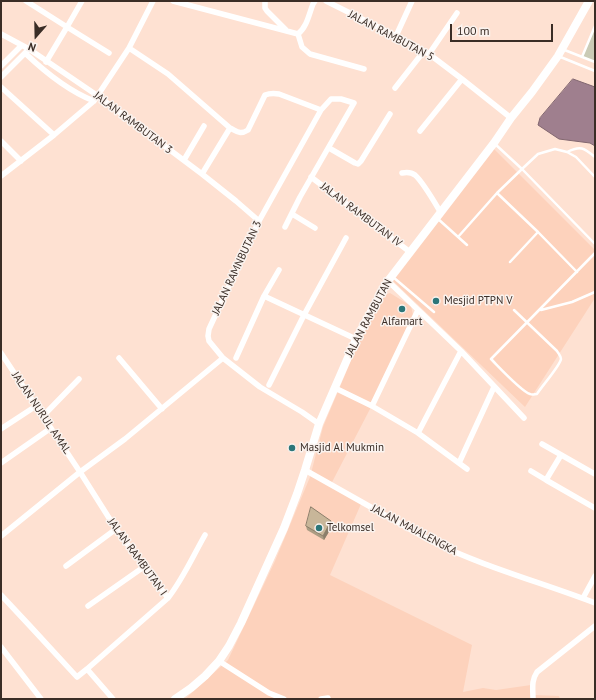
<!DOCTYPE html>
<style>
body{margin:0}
#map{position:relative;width:596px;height:700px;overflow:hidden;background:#fee1d2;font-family:"PT Sans",sans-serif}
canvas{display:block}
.frame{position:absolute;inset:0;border:2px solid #3a2d26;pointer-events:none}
.north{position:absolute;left:16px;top:16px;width:40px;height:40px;-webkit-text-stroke:3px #faf3ef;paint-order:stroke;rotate:200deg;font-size:11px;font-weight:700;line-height:16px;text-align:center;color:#3a2d26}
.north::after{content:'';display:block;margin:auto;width:14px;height:18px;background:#3a2d26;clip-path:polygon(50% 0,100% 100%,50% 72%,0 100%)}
.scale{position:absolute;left:450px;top:24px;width:103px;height:18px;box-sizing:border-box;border:2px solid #3a2d26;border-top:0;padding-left:5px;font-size:12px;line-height:14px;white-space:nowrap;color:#3a2d26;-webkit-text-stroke:3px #faf3ef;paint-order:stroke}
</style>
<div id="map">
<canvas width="596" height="700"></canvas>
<div class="frame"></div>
<div class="north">N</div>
<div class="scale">100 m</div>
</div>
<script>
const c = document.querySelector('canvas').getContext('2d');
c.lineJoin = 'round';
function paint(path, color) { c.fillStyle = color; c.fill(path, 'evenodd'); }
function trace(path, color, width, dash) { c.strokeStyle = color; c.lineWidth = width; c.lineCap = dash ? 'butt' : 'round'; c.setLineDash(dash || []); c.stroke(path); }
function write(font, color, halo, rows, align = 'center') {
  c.font = font + ' "PT Sans",sans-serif'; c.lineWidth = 3; c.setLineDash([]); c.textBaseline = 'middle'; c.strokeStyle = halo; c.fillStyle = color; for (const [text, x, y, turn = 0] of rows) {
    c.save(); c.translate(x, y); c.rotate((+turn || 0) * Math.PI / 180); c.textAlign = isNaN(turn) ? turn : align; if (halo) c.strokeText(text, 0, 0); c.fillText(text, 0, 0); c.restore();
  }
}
paint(new Path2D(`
 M 493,148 L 595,250 L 595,298 L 525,407 L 392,280 Z
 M 390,293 L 411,306 L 413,315 L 370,409 L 330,486 L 361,504 L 330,575 L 472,645 L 463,692 L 483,688 L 496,690 L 531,685 L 534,695 L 559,696 L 560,699 L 185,699 L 228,660 L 275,561 L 310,477 L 323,427 L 358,344 L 383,295 Z`), '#fdd2bc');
paint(new Path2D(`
 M 595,26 L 595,62 L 582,57 Z`), '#cacbb6');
const water = new Path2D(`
 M 573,79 L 595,87 L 595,146 L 590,143 L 559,139 L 538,125 L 540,118 Z`);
paint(water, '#9f7f8e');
trace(water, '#81666f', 1);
trace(new Path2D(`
 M 562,49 L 595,62
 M 558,56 L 595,71
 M 582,57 L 595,26
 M 495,144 L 522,169 L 595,244
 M 567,152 C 581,145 584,148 595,157
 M 497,193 L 538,232 L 510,262
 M 437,218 L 467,245
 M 538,232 L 577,272
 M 458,237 L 497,193 L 522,169 L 538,154 L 555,149 L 567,152 L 576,157 L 595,177
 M 393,277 L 434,312
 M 514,310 L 557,351 C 558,353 561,356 561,359 C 560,366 541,387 537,394 C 535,394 532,395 530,394 C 521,391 499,367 491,359 L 595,253
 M 541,310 L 572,302 L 595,292`), '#fff', 2.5);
trace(new Path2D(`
 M 26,1 L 67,27 L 82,1
 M 173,1 L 298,34 C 307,27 309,14 313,4 L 315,1
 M 265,1 L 265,8 L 267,11 L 286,30
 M 326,1 L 396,36 L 429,54 L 462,79 L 511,118
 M 1,34 L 29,49 L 98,96 L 202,174 L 236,201 L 259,221
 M 298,34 L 302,47 L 310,54 L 364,69
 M 396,36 L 412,1
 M 129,48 L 168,74 L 230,128 C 238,132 240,135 248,130 L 265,95 C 270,93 273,93 279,94 L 321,110
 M 25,53 C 46,73 68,91 94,101
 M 429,54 L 457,13
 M 46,62 L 67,27 L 109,53
 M 1,66 L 21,46
 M 1,77 L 27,51
 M 1,87 L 54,135
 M 395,88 L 424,51
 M 420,131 L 462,79
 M 1,141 L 21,161
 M 329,148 L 355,163 L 358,164 L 361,161 L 390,114
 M 184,160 L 204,126
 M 402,173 C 407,172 411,172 415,175 C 423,182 435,203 441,213
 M 202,174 L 230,128
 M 1,176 L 54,135 L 94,101 L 129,48 L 153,1
 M 311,177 L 410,252
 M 292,214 L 315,228
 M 285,227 L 300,197 L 354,103 L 341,99 L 331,99 L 321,110 L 259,221 L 209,329 L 208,336 L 209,341 L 223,358 L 260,387 L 302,412 L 319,424
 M 388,281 L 461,351 L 524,418
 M 264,296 L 279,270
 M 1,353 L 80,472 L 116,529 L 168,598 L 87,669 L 113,699
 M 119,358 L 162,409
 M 236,358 L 264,296 L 356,339
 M 269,385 L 304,315 L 346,238
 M 335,388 L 372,406 L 418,433 L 467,469
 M 372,406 L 418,310
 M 43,416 L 79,379
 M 1,429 L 36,406
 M 418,433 L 461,351
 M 542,444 L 595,474
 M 561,455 L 546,480 L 595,508
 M 1,463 L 51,428
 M 459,463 L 494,387
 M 305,470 L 431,541 C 484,567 540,582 595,603
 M 531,471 L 546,480
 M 1,536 L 80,472 L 125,439 L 223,358
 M 66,566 L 116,529
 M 1,595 L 30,626 L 77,677 L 87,669
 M 168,598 C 183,579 193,556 205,535
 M 583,598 L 595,576
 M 88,606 L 145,566
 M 1,647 L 41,699
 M 219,661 L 269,693 L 284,699
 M 321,699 L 328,698
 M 533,699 C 533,689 531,681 537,672 L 595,626`), '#fff', 5.5);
trace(new Path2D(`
 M 175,699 L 191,688 L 205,676 L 219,661 L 229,646 L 241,623 L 284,528 L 297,494 L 305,470 L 319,424 L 356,339 L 388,281 L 494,143 L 511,118 L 532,92 L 558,56 L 589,1`), '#fff', 8);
paint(new Path2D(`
 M 333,525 L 324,540 L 307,530 L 306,526 Z`), '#ac9d84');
paint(new Path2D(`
 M 331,521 L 333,525 L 324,540 L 323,536 Z`), '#8c7f6b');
const building = new Path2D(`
 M 311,507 L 331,521 L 323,536 L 306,526 Z`);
paint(building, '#c8b699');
trace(building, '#8c7f6b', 1);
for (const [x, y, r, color] of [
 [436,301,4,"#2c7679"],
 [402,309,4,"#2c7679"],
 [292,448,4,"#2c7679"],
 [319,528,4,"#2c7679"]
]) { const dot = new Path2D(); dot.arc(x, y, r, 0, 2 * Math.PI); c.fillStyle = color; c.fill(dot); trace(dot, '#faf3ef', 1.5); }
write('11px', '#3a2d26', '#faf3ef', [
 ["JALAN RAMBUTAN 5",391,36,28],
 ["JALAN RAMBUTAN 3",133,123,37],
 ["JALAN RAMBUTAN IV",361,215,37],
 ["JALAN RAMNBUTAN 3",237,268,-65],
 ["JALAN RAMBUTAN",369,318,-62],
 ["JALAN NURUL AMAL",41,413,56],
 ["JALAN MAJALENGKA",414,530,28],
 ["JALAN RAMBUTAN I",137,557,54]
]);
write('11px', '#3a2d26', '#faf3ef', [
 ["Mesjid PTPN V",444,301],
 ["Alfamart",402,322,"center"],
 ["Masjid Al Mukmin",300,448],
 ["Telkomsel",327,528]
], 'left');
</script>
